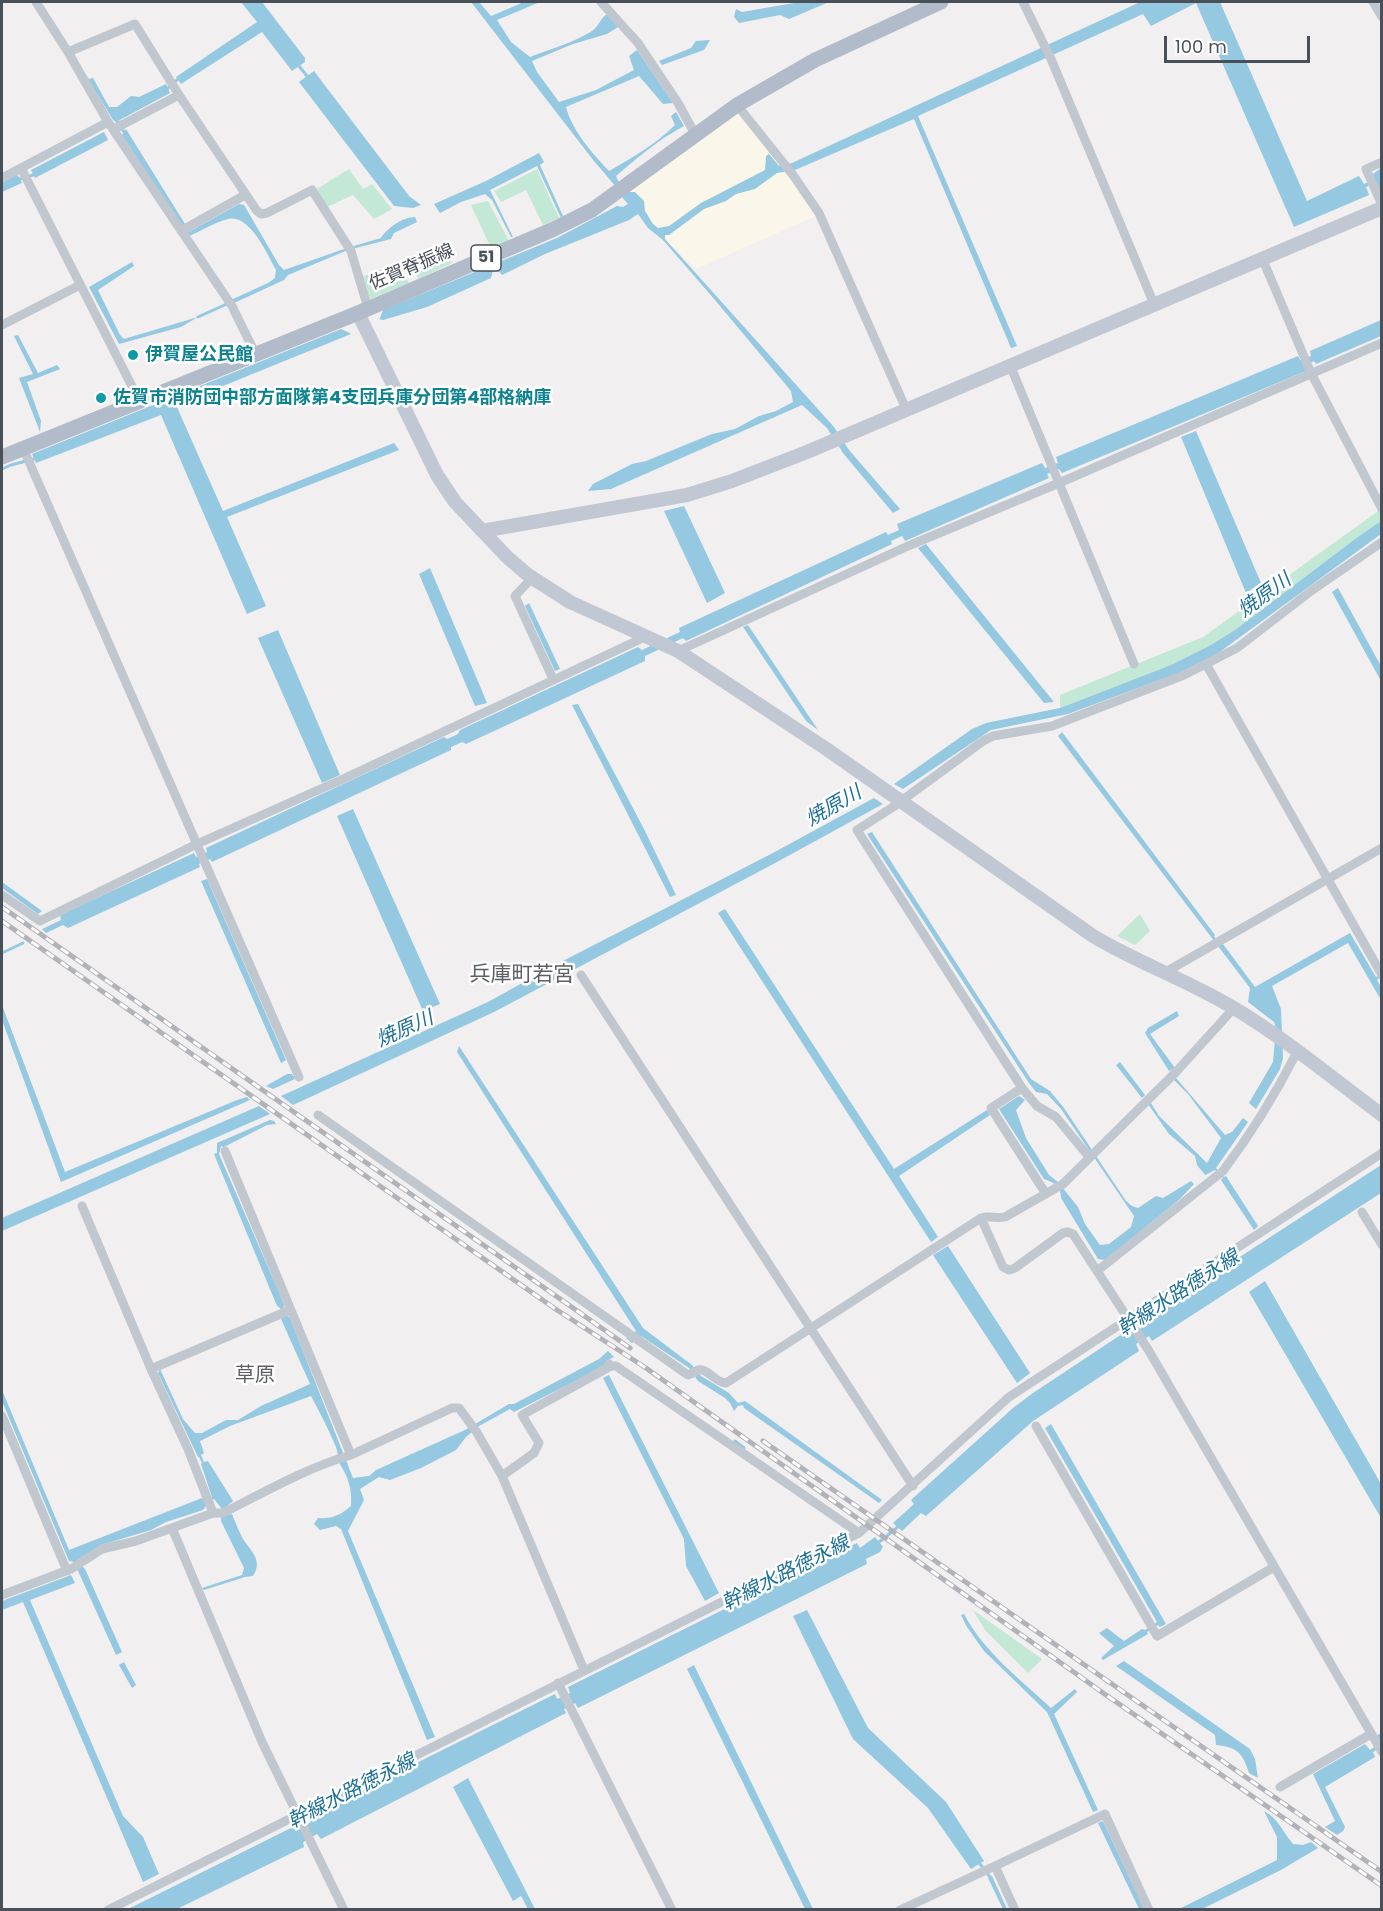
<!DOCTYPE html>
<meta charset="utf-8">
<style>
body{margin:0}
#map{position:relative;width:1383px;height:1911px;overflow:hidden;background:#f1efef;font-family:Poppins,sans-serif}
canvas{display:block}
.frame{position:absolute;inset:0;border:3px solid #49505a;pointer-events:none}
.scale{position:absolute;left:1164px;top:36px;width:146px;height:27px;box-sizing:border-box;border:3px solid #49505a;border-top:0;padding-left:8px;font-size:18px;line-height:21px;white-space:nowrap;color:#49505a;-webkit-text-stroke:4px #fff;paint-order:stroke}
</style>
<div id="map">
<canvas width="1383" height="1911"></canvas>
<div class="frame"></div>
<div class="scale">100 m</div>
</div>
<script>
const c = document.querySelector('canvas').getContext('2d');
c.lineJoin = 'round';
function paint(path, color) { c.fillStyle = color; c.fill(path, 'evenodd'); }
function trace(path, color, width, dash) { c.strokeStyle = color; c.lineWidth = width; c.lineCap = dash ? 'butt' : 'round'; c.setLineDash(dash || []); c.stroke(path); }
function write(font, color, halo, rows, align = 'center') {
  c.font = font + ' Poppins,"Noto Sans JP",sans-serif'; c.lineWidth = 5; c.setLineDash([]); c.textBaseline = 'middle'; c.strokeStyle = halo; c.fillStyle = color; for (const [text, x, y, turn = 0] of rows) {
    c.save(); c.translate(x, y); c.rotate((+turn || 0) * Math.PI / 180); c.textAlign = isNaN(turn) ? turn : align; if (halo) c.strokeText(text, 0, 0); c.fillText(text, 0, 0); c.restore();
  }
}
paint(new Path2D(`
 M 736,110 L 818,215 L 696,269 L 651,226 L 628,191 Z`), '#faf7ea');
paint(new Path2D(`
 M 349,169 L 363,189 L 372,184 L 392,209 L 374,219 L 353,195 L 327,207 L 317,189 Z
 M 537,169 L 559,218 L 543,225 L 526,190 L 501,202 L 494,191 Z
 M 488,201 L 509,241 L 491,248 L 471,205 Z
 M 446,250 L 452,263 L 418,279 L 413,267 Z
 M 398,264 L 409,283 L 370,299 L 363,276 Z
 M 1381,509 L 1381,521 L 1355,539 L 1235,630 L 1209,646 L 1171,665 L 1060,708 L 1060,695 L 1203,637 Z
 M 1140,914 L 1150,931 L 1135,945 L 1117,936 Z
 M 973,1610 L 1042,1659 L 1028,1673 L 985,1630 Z`), '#c3e9d6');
paint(new Path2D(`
 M 241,2 L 262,2 L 305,58 L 305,62 L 292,71 L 262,32 L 181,84 L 176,77 L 257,22 Z
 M 471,2 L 479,2 L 491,16 L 524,2 L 540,2 L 497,20 L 511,42 L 530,57 C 550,49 573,43 592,31 C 599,26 600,19 607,14 L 618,27 L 607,34 L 573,44 L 532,61 L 537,72 L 559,102 L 596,90 L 634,70 L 629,56 L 637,50 L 673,103 L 663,104 L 639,76 L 566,107 C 572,131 593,154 609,171 C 632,158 656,144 675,125 L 671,116 L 676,112 L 684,126 C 659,139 637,158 616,176 L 620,185 L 617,188 L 594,161 Z
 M 800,2 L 829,2 L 789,19 L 780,15 L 739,23 L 734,17 L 736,9 L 742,12 Z
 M 1137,2 L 1220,2 L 1307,201 L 1359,176 L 1364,184 L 1375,179 L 1373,174 L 1381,168 L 1381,192 L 1376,182 L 1366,187 L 1369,195 L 1294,227 L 1196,3 L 1151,26 L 1143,14 L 918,116 L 1017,346 L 1011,348 L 914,119 L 795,170 L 777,173 L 755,189 L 736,194 L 726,201 L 704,209 L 669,235 L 665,235 L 665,239 L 834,427 L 849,450 L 900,509 L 893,513 L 843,453 L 827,428 L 802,405 L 611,489 L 588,491 L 593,484 L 632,464 L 646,461 L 712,434 L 735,429 L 759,416 L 776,411 L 793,402 L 791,391 L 715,300 L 663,240 L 648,228 L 638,214 L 629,220 L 545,254 L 502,275 L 497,269 L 493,270 L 491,278 L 427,307 L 383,320 L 379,319 L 350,333 L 351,334 L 176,405 L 223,511 L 394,443 L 399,450 L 227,517 L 266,606 L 247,614 L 161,415 L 36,463 L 32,454 L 341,329 L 344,330 L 382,313 L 383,310 L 557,238 L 617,206 L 623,207 L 628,204 L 621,196 L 626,192 L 635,192 L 644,201 L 645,211 L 653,224 L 658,228 L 669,226 L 701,203 L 765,170 L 766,156 L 769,154 L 779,166 L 792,163 L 1138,3 Z
 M 710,40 L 704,50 L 662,65 L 659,61 L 691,48 L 696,41 Z
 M 314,71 L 409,196 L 421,205 L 413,208 L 394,206 L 299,82 Z
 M 93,78 L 109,107 L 117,107 L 131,96 L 139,97 L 166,84 L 170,93 L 116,122 L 113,120 L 88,79 Z
 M 126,129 L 185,224 L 181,226 L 122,135 Z
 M 104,132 L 108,140 L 35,178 L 31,170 Z
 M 539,153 L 544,162 L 540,165 L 563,216 L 561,218 L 537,166 L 490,190 L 513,237 L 511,237 L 492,200 L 485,194 L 461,202 L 440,213 L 434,204 L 486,181 Z
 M 17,174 L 22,183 L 2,192 L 2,181 Z
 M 239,204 L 244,205 L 279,265 L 284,270 L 347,248 L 381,238 C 387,228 403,217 415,217 L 417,222 L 394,233 L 391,239 L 348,250 L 288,275 L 284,280 L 234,303 L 231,300 L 268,283 L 275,278 L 276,270 C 267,254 250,214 228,219 C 215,222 201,231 189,236 L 187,233 Z
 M 132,262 L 134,266 L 98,290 L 120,335 L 124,339 L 198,317 L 181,327 L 119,344 L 89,287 Z
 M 1381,320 L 1381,336 L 1316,364 L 1314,361 L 1304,366 L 1306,371 L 1062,473 L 1059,469 L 1047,474 L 1049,478 L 905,541 L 902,536 L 891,541 L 892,544 L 686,641 L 683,638 L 645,656 L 645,661 L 466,744 L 462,742 L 451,747 L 451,750 L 212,862 L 210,859 L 199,864 L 200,867 L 68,928 L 63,925 L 46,933 L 42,929 L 61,920 L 60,915 L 194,853 L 196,857 L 207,852 L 206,848 L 444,737 L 447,739 L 458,734 L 460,730 L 638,647 L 642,650 L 680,632 L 679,628 L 886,532 L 888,535 L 899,530 L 897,524 L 1042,463 L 1045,468 L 1058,463 L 1056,457 L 1298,356 L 1300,360 L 1311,356 L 1310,351 Z
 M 18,335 L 38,373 L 57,365 L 60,369 L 27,382 L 41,421 L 40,432 L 19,378 L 33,374 L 14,336 Z
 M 1196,431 L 1261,583 L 1246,593 L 1181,437 Z
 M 684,506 L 725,593 L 707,603 L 664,511 Z
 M 1381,521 L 1381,534 L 1217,654 L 1181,672 L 1068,714 L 991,730 L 903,789 L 894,784 L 972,729 L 986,723 L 1060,708 L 1171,665 L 1209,646 L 1235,630 L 1355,539 Z
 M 926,544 L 1054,702 L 1044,703 L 918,548 Z
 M 430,568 L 480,686 L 487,703 L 475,706 L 419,574 Z
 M 1338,588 L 1381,666 L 1381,681 L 1332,592 Z
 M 529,603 L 560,669 L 555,671 L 525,606 Z
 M 748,625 L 818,730 L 806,721 L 743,627 Z
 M 278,630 L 340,775 L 322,783 L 258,638 Z
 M 578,704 L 645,831 L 676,895 L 670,897 L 572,705 Z
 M 1062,732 L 1215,935 L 1214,936 L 1220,945 L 1223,944 L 1255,987 L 1350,933 L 1376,977 L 1381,974 L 1381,977 L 1377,980 L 1381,987 L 1381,1000 L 1348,943 L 1272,986 L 1281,1009 L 1283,1058 L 1280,1069 L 1256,1109 L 1249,1103 L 1273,1062 L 1276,1028 L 1274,1022 L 1248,1002 L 1250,988 L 1058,736 Z
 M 874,798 L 883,804 L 777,862 L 494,1012 L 293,1105 L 281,1096 L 488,1002 L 555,965 L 771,854 Z
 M 353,809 L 440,1004 L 423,1011 L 337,816 Z
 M 872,832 L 1031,1079 L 1050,1091 L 1064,1108 L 1126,1201 L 1132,1206 L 1138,1208 L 1156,1196 L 1163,1198 L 1191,1181 L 1194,1184 L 1180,1199 L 1105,1260 L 1098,1259 L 1061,1198 C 1061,1186 1055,1183 1044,1179 L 999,1109 L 1019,1096 L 1025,1100 L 1016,1110 L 1026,1138 L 1049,1175 L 1058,1182 L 1078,1207 L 1085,1224 L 1100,1245 L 1109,1244 L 1131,1227 L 1134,1216 L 1061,1109 L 1047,1094 L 1036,1092 L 1029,1083 L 867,834 Z
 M 207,879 L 286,1060 L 281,1063 L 201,881 Z
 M 2,882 L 42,911 L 38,914 L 2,888 Z
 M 725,909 L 894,1169 L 987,1110 L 990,1115 L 899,1176 L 938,1237 L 931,1242 L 718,913 Z
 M 2,1005 L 65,1172 L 237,1100 L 247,1097 L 250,1100 L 61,1182 L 2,1020 Z
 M 1177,1011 L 1179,1016 L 1150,1034 L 1175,1068 L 1169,1071 L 1145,1033 L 1148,1028 Z
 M 459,1046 L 643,1328 L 692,1365 L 701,1376 L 729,1393 L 738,1403 L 745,1401 L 882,1500 L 879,1503 L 744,1408 L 743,1405 L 738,1406 L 734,1411 L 730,1403 L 725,1398 L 698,1381 L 689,1368 L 641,1336 L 632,1343 L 626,1338 L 636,1331 L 457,1052 Z
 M 1120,1062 L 1145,1095 L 1142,1098 L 1116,1065 Z
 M 287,1074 L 292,1074 L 295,1079 L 273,1089 L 266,1086 Z
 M 1176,1078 L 1225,1135 L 1232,1132 L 1243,1118 L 1248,1122 L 1216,1168 L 1224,1177 L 1226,1176 L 1258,1226 L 1254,1230 L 1221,1180 L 1223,1178 L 1215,1170 L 1205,1175 L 1197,1165 L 1195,1156 L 1169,1134 L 1148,1104 L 1151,1103 L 1159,1116 L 1207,1163 L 1221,1138 L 1188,1094 L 1174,1080 Z
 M 259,1106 L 270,1114 L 2,1231 L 2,1218 Z
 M 270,1120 L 274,1121 L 276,1124 L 267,1125 L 224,1147 L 221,1146 L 219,1154 L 284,1304 C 283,1310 285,1315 290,1318 L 353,1478 L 369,1476 L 376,1470 L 465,1430 L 509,1404 L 514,1404 L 599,1359 L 608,1351 L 614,1357 L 610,1359 L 601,1368 L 514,1412 L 510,1409 L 479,1426 L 466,1437 L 456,1450 L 421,1468 L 390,1480 L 379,1477 L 360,1489 L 364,1500 L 348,1531 L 435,1737 L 427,1740 L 341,1529 L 336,1526 L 320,1530 L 314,1524 L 318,1518 C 332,1519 341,1515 351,1506 C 352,1490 349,1479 341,1466 C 338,1461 338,1453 336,1447 C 329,1430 320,1413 311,1396 L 230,1426 L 200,1441 L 204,1453 L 201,1455 L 204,1462 L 208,1461 L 233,1501 L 225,1508 L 229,1515 L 232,1514 C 235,1522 238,1529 242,1537 C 249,1550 264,1559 253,1576 L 245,1577 L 204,1590 L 202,1588 L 242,1575 L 244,1568 L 221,1521 L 222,1509 L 214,1499 L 205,1503 L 206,1506 L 203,1510 L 166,1522 L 151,1530 L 101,1545 L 82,1566 L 85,1569 L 122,1652 L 116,1655 L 74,1562 L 69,1561 L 2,1401 L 2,1390 L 69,1550 L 202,1498 L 203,1500 L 212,1497 L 201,1464 L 202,1463 L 199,1457 L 198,1457 L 158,1373 L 160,1369 L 183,1419 L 195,1433 L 202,1433 L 226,1420 L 238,1420 L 261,1406 L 310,1384 L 281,1319 L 284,1317 L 280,1308 L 277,1306 L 214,1154 L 217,1153 L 217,1143 Z
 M 1381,1165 L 1381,1193 L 1152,1341 L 1149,1336 L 1136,1344 L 1139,1351 L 1033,1421 L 926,1516 L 921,1513 L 902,1531 L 893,1523 L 914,1504 L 911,1500 L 1013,1408 L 1033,1393 L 1125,1332 L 1130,1335 L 1143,1327 L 1140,1322 Z
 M 948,1246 L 1030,1373 L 1017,1383 L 933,1255 Z
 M 1265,1281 L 1381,1484 L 1381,1518 L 1249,1292 Z
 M 609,1375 L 719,1593 L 705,1601 L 686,1566 L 684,1539 L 603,1378 Z
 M 1051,1424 L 1166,1624 L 1160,1627 L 1158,1625 L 1147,1632 L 1148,1634 L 1103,1660 L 1101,1658 L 1114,1646 L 1099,1633 L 1107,1628 L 1124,1641 L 1142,1629 L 1145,1630 L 1157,1622 L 1045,1428 Z
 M 875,1537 L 883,1547 L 880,1552 L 866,1559 L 867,1564 L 578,1708 L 575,1703 L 564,1709 L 566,1713 L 321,1839 L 317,1834 L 303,1842 L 304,1847 L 177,1909 L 126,1910 L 293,1827 L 296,1831 L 311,1822 L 308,1817 L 555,1694 L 557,1699 L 570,1693 L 568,1687 L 857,1543 L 860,1548 Z
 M 71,1575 L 75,1583 L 30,1600 L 123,1816 L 143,1837 L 159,1874 L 143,1882 L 23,1602 L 2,1610 L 2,1601 Z
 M 807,1610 L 868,1728 L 946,1802 L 984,1861 L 971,1869 L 928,1808 L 853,1739 L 793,1616 Z
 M 964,1614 C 984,1652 1020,1679 1051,1708 L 1075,1689 L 1077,1692 L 1054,1714 L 1098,1810 L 1093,1812 L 1047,1712 L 984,1651 L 967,1627 L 961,1615 Z
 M 1124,1661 L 1250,1749 L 1255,1759 L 1258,1778 L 1249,1773 C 1243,1753 1237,1747 1216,1745 L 1215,1735 L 1116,1666 Z
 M 124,1662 L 136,1685 L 132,1688 L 119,1665 Z
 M 694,1665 L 813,1909 L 805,1909 L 687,1669 Z
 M 1381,1733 L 1381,1747 L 1373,1752 L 1375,1757 L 1325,1787 L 1345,1827 L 1343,1831 L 1337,1835 L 1325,1827 L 1335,1821 L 1313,1774 L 1365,1744 L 1370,1750 L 1380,1743 L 1376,1736 Z
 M 468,1778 L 535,1909 L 528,1909 L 521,1896 L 513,1901 L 453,1787 Z
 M 1264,1811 C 1279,1819 1282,1831 1293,1844 L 1303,1845 L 1311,1842 L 1318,1848 L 1281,1870 L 1202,1909 L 1179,1909 L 1277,1860 L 1277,1837 Z
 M 1103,1821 L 1144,1909 L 1139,1909 L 1098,1823 Z
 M 992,1876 L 1007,1909 L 1003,1909 L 988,1878 Z`), '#95c8e1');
paint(new Path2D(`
 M 383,310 L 378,323 L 354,335 L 341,329 Z`), '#f1efef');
trace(new Path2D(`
 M 299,66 L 307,76
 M 168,88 L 178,79
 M 117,121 L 124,132
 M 20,179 L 33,175
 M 198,317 L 229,303
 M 2,469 L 11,465 L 34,459
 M 2,953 L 23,943
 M 735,1441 L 744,1448
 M 878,1543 L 899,1526
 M 980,1864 L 990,1877`), '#95c8e1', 3);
trace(new Path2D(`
 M 36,2 L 68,52 L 108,122 L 232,306 L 255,353
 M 601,2 L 638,43 L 678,103 L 695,134
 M 1023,2 L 1051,59 L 1154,304
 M 1373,2 L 1382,17
 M 68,52 L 135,24 L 179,95 L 257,211 L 261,214 L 267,213 L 312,190 L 351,251 L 368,308
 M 737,105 L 793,175 L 819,213 L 906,409
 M 114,129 L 179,95
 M 1382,162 L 1366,169 L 1382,205
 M 21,168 L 139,400
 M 2,178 L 108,122
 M 181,231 L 245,195
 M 1262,258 L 1311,373 L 1382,509
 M 2,325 L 80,285
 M 1010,365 L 1134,664
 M 23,448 L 299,1077
 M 532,578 L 515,596 L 553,679
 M 678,651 L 908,546 L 1059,483 L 1382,343
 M 1206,664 L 1382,975
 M 2,895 L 40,921 L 197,844 L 343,779 L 647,636
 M 1164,973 L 1382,848
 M 581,975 L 913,1486
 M 1234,1008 L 1175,1073 L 1063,1184 L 1005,1217 C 997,1219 989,1215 981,1218 L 1003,1267 L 1009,1270 L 1015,1268 L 1063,1233 L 1068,1232 L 1073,1234 L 1149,1351 L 1382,1752
 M 1022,1088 L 991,1108 L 1046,1194
 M 318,1115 L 688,1375 C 692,1374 694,1372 698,1370 C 707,1367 715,1383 726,1383 L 981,1218
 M 225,1151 L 351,1455
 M 1089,1157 L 1056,1117 L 1037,1106 L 1022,1088 L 857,830 L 893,807 L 983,741 L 993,736 L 1052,726 L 1184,675 L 1237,648 L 1311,591 L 1382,542
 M 82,1206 L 151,1369 L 188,1449 L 213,1513
 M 1362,1212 L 1382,1245
 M 1097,1271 L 1223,1171 C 1251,1134 1276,1093 1297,1052
 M 609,1364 L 611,1366 L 616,1366 L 859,1533
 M 151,1369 L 290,1310
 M 2,1416 L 67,1571
 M 1036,1426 L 1157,1636 L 1274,1567
 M 502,1476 L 534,1453 L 539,1443 L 522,1415 L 611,1366
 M 172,1528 L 262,1742 L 344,1910
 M 2,1595 L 71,1569 L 102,1549 L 136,1541 L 213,1513 L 222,1513 L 229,1510 C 268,1490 309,1467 351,1455 L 452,1408 L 459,1408 L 476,1431 L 502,1476 L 584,1670
 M 558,1683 L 672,1910
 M 1280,1787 L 1371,1734
 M 995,1866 L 1105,1814 L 1149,1910
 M 108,1910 L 859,1533 L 1009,1397 L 1382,1153
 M 900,1910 L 995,1866 L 1015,1910`), '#c1c7cf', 9);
trace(new Path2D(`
 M 358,313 L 437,475 L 455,502 L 507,557 L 528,575 L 570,602 L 678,651 L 828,750 L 1093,936 C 1138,963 1187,980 1232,1007 C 1285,1038 1333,1079 1382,1115
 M 482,531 L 687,495 L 732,481 L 807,452 L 1382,208`), '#c2c8d3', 14);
trace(new Path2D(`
 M 2,457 L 358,313 L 554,229 L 592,210 L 737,105 L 815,60 L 941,2`), '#b2bbca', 15);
const rail = new Path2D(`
 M 2,907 L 630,1348
 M 2,921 L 554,1308 L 646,1368 L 1106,1695 L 1382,1886
 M 763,1441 L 1382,1872`);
trace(rail, '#b2b3b8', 5);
trace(rail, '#fff', 3, [9]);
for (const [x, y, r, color] of [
 [133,355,6,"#0f9aa8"],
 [101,398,6,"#0f9aa8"]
]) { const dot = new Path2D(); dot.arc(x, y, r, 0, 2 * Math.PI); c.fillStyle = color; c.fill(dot); trace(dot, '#fff', 2); }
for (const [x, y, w] of [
 [486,258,30]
]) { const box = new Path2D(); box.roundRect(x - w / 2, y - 13, w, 26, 4.5); c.fillStyle = '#fff'; c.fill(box); trace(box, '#49505a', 1.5); }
write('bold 16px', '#49505a', null, [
 ["51",486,258]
]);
write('18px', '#49505a', '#fff', [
 ["佐賀脊振線",412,268,-23]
]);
write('bold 18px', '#0d838f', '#fff', [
 ["伊賀屋公民館",145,355],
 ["佐賀市消防団中部方面隊第4支団兵庫分団第4部格納庫",113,398]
], 'left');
write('italic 20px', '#1e7097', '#fff', [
 ["焼原川",1265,596,-36],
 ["焼原川",834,807,-30],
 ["焼原川",405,1030,-24],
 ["幹線水路徳永線",1179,1294,-33],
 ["幹線水路徳永線",786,1574,-27],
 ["幹線水路徳永線",352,1792,-27]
]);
write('20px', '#5c5e63', '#fff', [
 ["草原",255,1376]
]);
write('21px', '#5c5e63', '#fff', [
 ["兵庫町若宮",522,976]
]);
</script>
